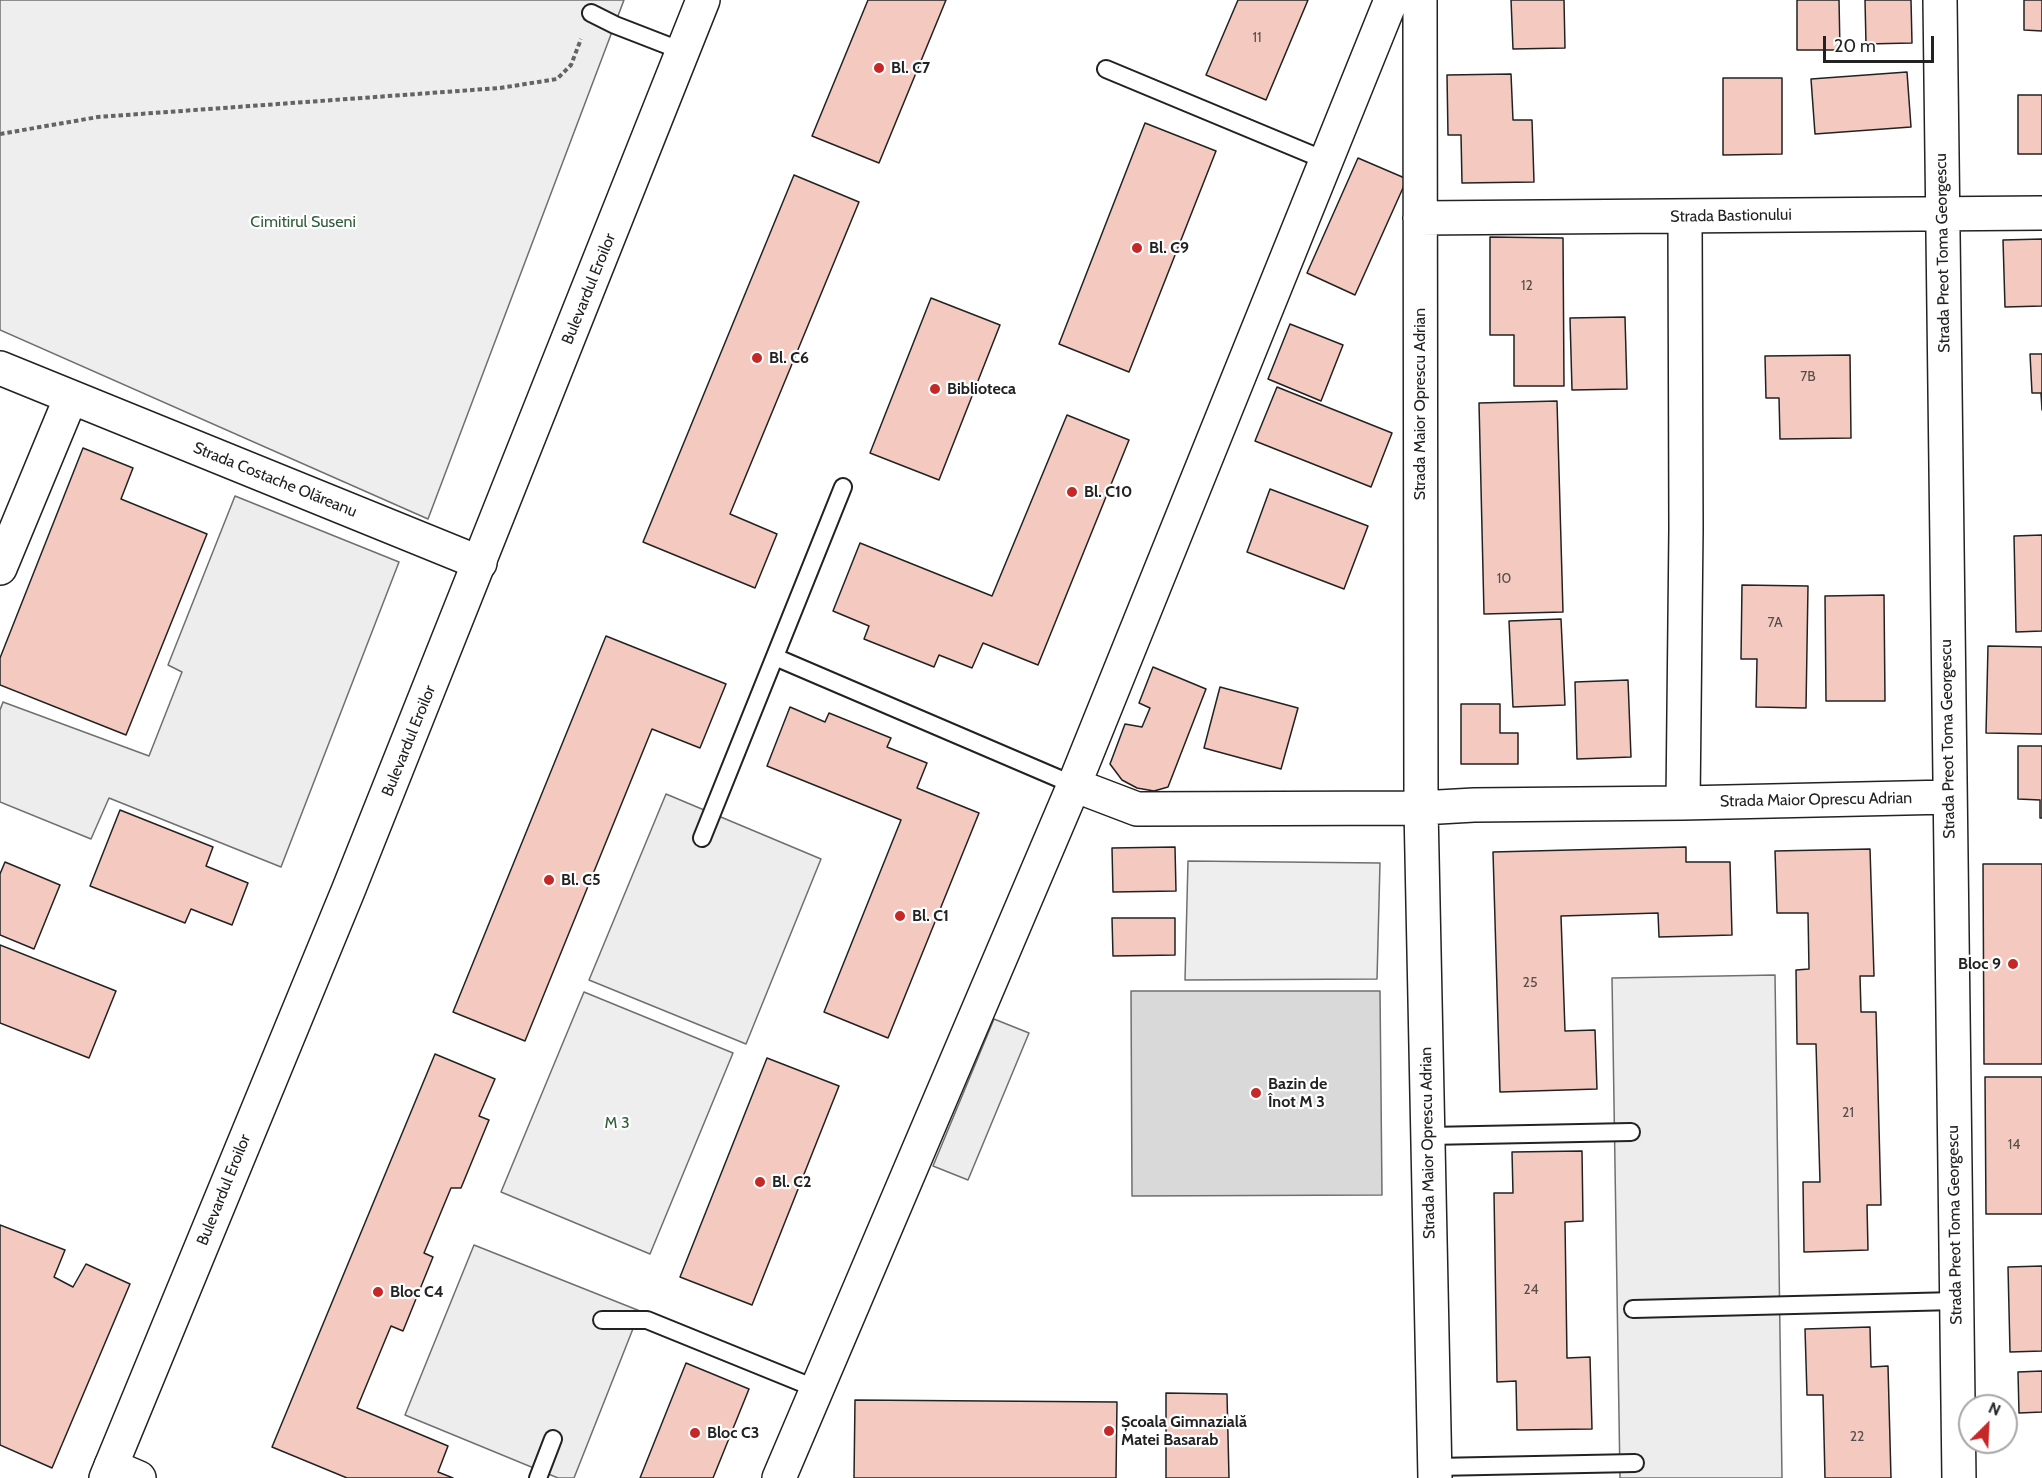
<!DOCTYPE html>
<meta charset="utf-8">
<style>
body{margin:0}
#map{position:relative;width:2042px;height:1478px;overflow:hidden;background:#fff;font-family:Cabin,sans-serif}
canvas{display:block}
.north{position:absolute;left:1958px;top:1394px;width:60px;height:60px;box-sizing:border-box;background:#fff;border:2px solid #a7a7a7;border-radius:50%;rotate:24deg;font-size:16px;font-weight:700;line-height:24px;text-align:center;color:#222}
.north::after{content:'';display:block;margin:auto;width:21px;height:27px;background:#c62828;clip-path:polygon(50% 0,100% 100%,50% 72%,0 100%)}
.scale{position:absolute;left:1823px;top:36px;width:111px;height:27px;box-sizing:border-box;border:3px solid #222;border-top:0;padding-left:8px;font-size:18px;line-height:21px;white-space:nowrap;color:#222;-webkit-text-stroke:4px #fff;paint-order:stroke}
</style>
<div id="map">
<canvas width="2042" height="1478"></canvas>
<div class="north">N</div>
<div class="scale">20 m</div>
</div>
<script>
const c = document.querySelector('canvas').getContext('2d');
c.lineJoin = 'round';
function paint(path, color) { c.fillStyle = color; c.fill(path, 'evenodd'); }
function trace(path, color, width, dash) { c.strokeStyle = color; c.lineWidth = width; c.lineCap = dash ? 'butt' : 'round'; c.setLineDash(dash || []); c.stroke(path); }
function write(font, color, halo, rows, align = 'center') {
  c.font = font + ' Cabin,sans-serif'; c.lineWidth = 4.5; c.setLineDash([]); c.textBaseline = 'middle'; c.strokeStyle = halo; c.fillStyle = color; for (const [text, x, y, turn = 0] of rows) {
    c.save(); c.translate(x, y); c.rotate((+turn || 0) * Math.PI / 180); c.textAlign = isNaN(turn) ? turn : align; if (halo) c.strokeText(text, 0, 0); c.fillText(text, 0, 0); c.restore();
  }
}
const green = new Path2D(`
 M 0,0 L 624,0 L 428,519 L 0,330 Z
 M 1188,861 L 1380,863 L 1377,979 L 1185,980 Z
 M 584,992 L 733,1053 L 650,1254 L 501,1192 Z`);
paint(green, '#eee');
trace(green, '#6f6f6f', 1.5);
const parking = new Path2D(`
 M 235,496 L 399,562 L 281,867 L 109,798 L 91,839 L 0,802 L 0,710 L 3,702 L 149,756 L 182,672 L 168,665 Z
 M 666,794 L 821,859 L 746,1044 L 589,980 Z
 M 1775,975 L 1782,1478 L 1620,1478 L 1612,978 Z
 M 994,1019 L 1029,1033 L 968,1180 L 933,1166 Z
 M 474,1245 L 640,1311 L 574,1478 L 558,1478 L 405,1415 Z`);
paint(parking, '#ededed');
trace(parking, '#6f6f6f', 1.5);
const water = new Path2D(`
 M 1131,991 L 1380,991 L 1382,1195 L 1132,1196 Z`);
paint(water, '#d9d9d9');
trace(water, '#6f6f6f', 1.5);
const building = new Path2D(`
 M 868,0 L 946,0 L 879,163 L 812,136 Z
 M 1238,0 L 1308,0 L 1266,100 L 1206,75 Z
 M 1511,0 L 1564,0 L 1565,48 L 1513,49 Z
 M 1797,0 L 1839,0 L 1840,50 L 1797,50 Z
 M 1865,0 L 1911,0 L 1912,43 L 1866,44 Z
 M 2024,0 L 2042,0 L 2042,31 L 2024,30 Z
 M 1907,72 L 1911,127 L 1815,134 L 1811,79 Z
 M 1511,74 L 1513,120 L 1532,120 L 1534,182 L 1462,183 L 1461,135 L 1448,135 L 1447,75 Z
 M 1723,78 L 1782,78 L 1782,154 L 1723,155 Z
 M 2018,95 L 2042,95 L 2042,154 L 2018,154 Z
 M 1145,123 L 1216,151 L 1129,372 L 1059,344 Z
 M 1358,158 L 1407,179 L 1355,295 L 1307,273 Z
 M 794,175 L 859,202 L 730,514 L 777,534 L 755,588 L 643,542 Z
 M 1490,237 L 1563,238 L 1564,386 L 1514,386 L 1514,335 L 1490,335 Z
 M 2042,239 L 2042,306 L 2005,307 L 2003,240 Z
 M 931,298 L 1000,325 L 939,480 L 870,453 Z
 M 1625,317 L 1627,389 L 1572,390 L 1570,318 Z
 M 1290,324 L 1343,345 L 1321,401 L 1268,379 Z
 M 2030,354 L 2042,354 L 2042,410 L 2041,393 L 2032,393 Z
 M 1850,355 L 1851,438 L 1780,439 L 1779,398 L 1766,398 L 1765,356 Z
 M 1277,387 L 1392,433 L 1371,487 L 1255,441 Z
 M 1557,401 L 1563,612 L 1484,614 L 1479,403 Z
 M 1067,415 L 1129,440 L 1038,665 L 983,643 L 972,668 L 939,655 L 934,667 L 864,639 L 869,626 L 833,611 L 860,543 L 992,596 Z
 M 83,448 L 133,468 L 121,499 L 207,534 L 126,735 L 0,685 L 0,658 Z
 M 1270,489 L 1368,526 L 1344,589 L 1247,552 Z
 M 2042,535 L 2042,631 L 2016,632 L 2014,536 Z
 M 1742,585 L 1808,586 L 1806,708 L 1756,707 L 1757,659 L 1741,659 Z
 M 1884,595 L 1885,701 L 1826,701 L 1825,596 Z
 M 1561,619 L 1565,705 L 1513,707 L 1509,621 Z
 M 606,636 L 726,684 L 700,748 L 652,729 L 525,1041 L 453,1012 Z
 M 1988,646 L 2042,647 L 2042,734 L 1986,733 Z
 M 1153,667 L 1206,689 L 1168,787 L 1154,791 L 1137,788 L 1122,780 L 1110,764 L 1125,724 L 1142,727 L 1150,708 L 1139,703 Z
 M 1628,680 L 1631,757 L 1577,759 L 1575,682 Z
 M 1220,687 L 1298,708 L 1281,769 L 1204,748 Z
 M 1461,704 L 1500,704 L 1500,733 L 1518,733 L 1518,764 L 1461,764 Z
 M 790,707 L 825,722 L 829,713 L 891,738 L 887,747 L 927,763 L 917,788 L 979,813 L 888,1038 L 824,1012 L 901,820 L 767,766 Z
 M 2018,746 L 2042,746 L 2042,818 L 2040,818 L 2040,800 L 2018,799 Z
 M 120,810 L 213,847 L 206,866 L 248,883 L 232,925 L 191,909 L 185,923 L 90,886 Z
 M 1175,847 L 1176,891 L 1113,892 L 1112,848 Z
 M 1686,847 L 1686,862 L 1730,862 L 1732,935 L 1659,937 L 1658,913 L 1561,916 L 1565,1031 L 1595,1030 L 1597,1089 L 1500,1092 L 1493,852 Z
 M 1870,849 L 1874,976 L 1860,976 L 1861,1012 L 1876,1012 L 1881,1205 L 1867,1205 L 1868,1250 L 1804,1252 L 1803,1182 L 1820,1182 L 1816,1044 L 1797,1044 L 1796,970 L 1809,969 L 1808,913 L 1777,913 L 1775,851 Z
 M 5,862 L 60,885 L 34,949 L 0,935 L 0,874 Z
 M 1983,864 L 2042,864 L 2042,1064 L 1984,1064 Z
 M 1112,918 L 1175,918 L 1175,955 L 1113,956 Z
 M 0,945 L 116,991 L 89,1058 L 0,1023 Z
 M 435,1054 L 495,1079 L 479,1116 L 489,1120 L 461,1188 L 451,1188 L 424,1253 L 433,1257 L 403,1331 L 391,1326 L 357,1408 L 448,1446 L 438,1472 L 453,1478 L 347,1478 L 272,1447 Z
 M 767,1058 L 839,1086 L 752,1305 L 680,1277 Z
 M 1985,1077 L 2042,1077 L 2042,1214 L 1986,1214 Z
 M 1582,1151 L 1583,1221 L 1565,1222 L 1567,1358 L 1590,1357 L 1592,1429 L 1517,1430 L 1516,1381 L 1497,1382 L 1494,1193 L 1513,1193 L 1512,1152 Z
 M 0,1225 L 65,1250 L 54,1277 L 73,1287 L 86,1264 L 130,1284 L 52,1468 L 0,1445 Z
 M 2042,1266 L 2042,1351 L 2010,1352 L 2008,1267 Z
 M 1870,1327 L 1871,1367 L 1888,1366 L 1891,1478 L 1825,1478 L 1823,1395 L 1807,1395 L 1805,1329 Z
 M 686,1363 L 749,1389 L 713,1478 L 640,1478 Z
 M 2042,1371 L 2042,1412 L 2019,1413 L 2018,1372 Z
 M 1166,1393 L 1227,1394 L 1229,1478 L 1166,1478 Z
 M 855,1400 L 1117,1402 L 1116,1478 L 854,1478 Z`);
paint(building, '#f3c9c0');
trace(building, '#222', 1.5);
const service = new Path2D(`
 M 591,13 L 615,25 L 682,51
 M 1106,69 L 1327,161
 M 775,657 L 1074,785
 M 702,838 L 843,487
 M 1428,1136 L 1631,1132
 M 1633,1309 L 1956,1301
 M 602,1320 L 647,1320 L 817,1389
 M 1435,1467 L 1635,1463
 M 538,1478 L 553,1439`);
const minor = new Path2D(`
 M 1420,0 L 1421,808 L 1435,1478
 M 1940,0 L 1959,1478
 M 1420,218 L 2042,213
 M 0,368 L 480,563
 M 0,568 L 71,397
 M 1074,785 L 1137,809 L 1421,808 L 1474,805 L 1683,803 L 1949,797
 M 1683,803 L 1686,529 L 1685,217
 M 111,1466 L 139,1478
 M 779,1478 L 1074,785 L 1391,0`);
const primary = new Path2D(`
 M 106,1478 L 348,891 L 703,0`);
trace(service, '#222', 20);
trace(minor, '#222', 36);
trace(primary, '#222', 36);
trace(new Path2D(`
 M 0,134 L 98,117 L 500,88 L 557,79 L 571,65 L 581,39`), '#646464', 4, [4.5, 3]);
trace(service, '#fff', 16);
trace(minor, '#fff', 33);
trace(primary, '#fff', 33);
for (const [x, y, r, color] of [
 [879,68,6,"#c62828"],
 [1137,248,6,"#c62828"],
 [757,358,6,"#c62828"],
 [935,389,6,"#c62828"],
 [1072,492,6,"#c62828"],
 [549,880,6,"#c62828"],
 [900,916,6,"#c62828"],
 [2013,964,6,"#c62828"],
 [1256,1093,6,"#c62828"],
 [760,1182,6,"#c62828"],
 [378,1292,6,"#c62828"],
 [1109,1431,6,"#c62828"],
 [695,1433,6,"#c62828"]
]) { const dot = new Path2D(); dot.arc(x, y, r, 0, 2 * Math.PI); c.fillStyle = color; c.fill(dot); trace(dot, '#fff', 2); }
write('14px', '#564c4a', null, [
 ["11",1257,38],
 ["12",1527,286],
 ["7B",1808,377],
 ["10",1504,579],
 ["7A",1775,623],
 ["25",1530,983],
 ["21",1848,1113],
 ["14",2014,1145],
 ["24",1531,1290],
 ["22",1857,1437]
]);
write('bold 16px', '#222', '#fff', [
 ["Bl. C7",891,68],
 ["Bl. C9",1149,248],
 ["Bl. C6",769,358],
 ["Biblioteca",947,389],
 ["Bl. C10",1084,492],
 ["Bl. C5",561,880],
 ["Bl. C1",912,916],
 ["Bloc 9",2001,964,"right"],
 ["Bazin de",1268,1084],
 ["Înot M 3",1268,1102],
 ["Bl. C2",772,1182],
 ["Bloc C4",390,1292],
 ["Școala Gimnazială",1121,1422],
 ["Matei Basarab",1121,1440],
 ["Bloc C3",707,1433]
], 'left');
write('16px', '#222', '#fff', [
 ["Strada Bastionului",1731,216,-1],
 ["Strada Preot Toma Georgescu",1943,253,-91],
 ["Bulevardul Eroilor",589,289,-68],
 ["Strada Maior Oprescu Adrian",1420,404,-90],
 ["Strada Costache Olăreanu",275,480,22],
 ["Strada Preot Toma Georgescu",1948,739,-91],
 ["Bulevardul Eroilor",409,741,-68],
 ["Strada Maior Oprescu Adrian",1816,800,-1],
 ["Strada Maior Oprescu Adrian",1428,1143,-91],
 ["Bulevardul Eroilor",224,1190,-68],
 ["Strada Preot Toma Georgescu",1955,1225,-91]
]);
write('16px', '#2f5e38', '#fff', [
 ["Cimitirul Suseni",303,222],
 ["M 3",617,1123]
]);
</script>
